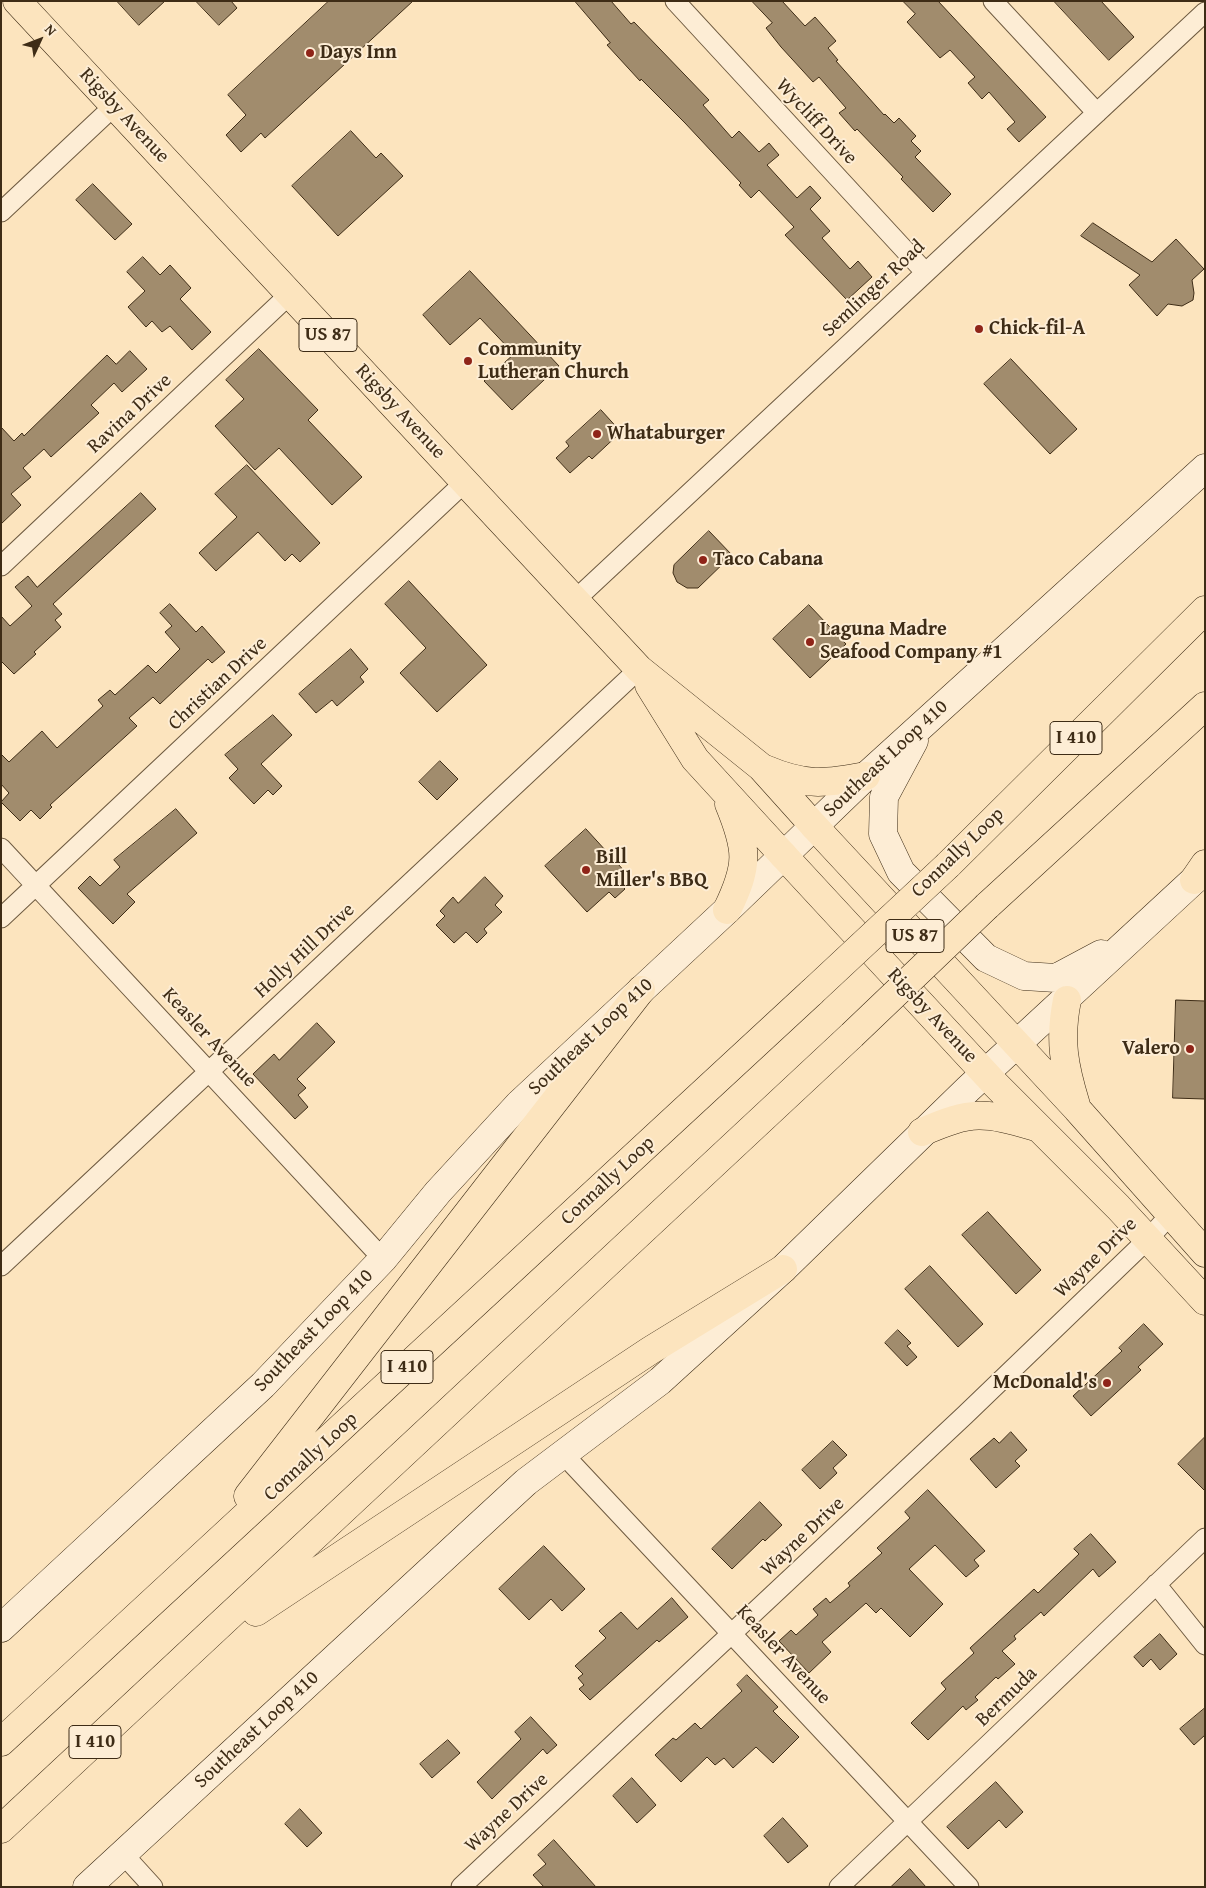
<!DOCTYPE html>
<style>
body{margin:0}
#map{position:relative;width:1206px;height:1888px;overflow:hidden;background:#fce4be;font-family:"Gentium Book Plus",serif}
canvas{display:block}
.frame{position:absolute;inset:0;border:2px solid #3e2c16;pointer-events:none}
.north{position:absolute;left:15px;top:15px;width:50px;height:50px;-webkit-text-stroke:4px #fdedd5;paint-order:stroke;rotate:47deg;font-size:14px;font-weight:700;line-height:20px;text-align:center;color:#3e2c16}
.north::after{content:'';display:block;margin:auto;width:18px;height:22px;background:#3e2c16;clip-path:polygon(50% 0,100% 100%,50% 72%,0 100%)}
</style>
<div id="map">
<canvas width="1206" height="1888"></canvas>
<div class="frame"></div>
<div class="north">N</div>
</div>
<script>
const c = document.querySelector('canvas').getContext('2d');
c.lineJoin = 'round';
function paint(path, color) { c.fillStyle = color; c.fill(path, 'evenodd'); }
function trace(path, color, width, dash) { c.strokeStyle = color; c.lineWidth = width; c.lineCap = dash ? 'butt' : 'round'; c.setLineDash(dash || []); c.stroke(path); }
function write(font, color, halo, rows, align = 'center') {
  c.font = font + ' "Gentium Book Plus",serif'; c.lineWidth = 4; c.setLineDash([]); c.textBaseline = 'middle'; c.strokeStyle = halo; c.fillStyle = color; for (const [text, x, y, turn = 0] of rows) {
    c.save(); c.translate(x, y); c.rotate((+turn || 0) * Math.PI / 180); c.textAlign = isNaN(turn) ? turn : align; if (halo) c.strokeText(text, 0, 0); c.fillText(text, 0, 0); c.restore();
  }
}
const building = new Path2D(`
 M 117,1 L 165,1 L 139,25 Z
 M 196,1 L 231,1 L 237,8 L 219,25 Z
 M 329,1 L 413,1 L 265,138 L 261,133 L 241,152 L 226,135 L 246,115 L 228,95 Z
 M 575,1 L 611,1 L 631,24 L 634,22 L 709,100 L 703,105 L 732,138 L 739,131 L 759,152 L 769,143 L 779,155 L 767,165 L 797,198 L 810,186 L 821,198 L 810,209 L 830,231 L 822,238 L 850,269 L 858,261 L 872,277 L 847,300 L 785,235 L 794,227 L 759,190 L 751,198 L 739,185 L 741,183 L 685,123 L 641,79 L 640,81 L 607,45 L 610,43 Z
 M 752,1 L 782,1 L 805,26 L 815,17 L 836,41 L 828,48 L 838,60 L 836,61 L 884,115 L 885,114 L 894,123 L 899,118 L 916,136 L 911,141 L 921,151 L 915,157 L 951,194 L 933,212 L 901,179 L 903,177 L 857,129 L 855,131 L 839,113 L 846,108 L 819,77 L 813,82 L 781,47 L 766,28 L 772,23 Z
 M 903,1 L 938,1 L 1046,117 L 1019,142 L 1007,129 L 1015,122 L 989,92 L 982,99 L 968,83 L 975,77 L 950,50 L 940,58 L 907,22 L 915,14 Z
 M 1054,1 L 1101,1 L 1134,37 L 1109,60 Z
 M 351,131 L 376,158 L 381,153 L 403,176 L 338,236 L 292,186 Z
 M 93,184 L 132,224 L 115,240 L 76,200 Z
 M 1093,223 L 1152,262 L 1176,239 L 1204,269 L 1192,280 L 1194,293 L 1193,300 L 1182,306 L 1168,304 L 1157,316 L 1129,285 L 1140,275 L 1081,236 Z
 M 143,257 L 160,275 L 170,265 L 191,288 L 180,299 L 211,332 L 192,350 L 170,326 L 162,332 L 152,321 L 146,327 L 128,307 L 145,291 L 127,272 Z
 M 470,271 L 559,366 L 512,410 L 484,381 L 514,354 L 480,318 L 450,345 L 423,315 Z
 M 259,349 L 318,410 L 308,420 L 362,477 L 332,505 L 279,448 L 255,470 L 215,426 L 244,399 L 226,380 Z
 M 130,351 L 147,369 L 122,392 L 114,383 L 91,405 L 99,413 L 51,457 L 44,449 L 23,468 L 31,477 L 11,494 L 21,505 L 1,524 L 1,427 L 14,441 L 22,433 L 24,436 L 107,355 L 116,364 Z
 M 1011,359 L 1077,429 L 1050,454 L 984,384 Z
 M 601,410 L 621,432 L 592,459 L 589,456 L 570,473 L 556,458 L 569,446 L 566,442 Z
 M 247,465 L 320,543 L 300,562 L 292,554 L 285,561 L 258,532 L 216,571 L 199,553 L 237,517 L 215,494 Z
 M 141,493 L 156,509 L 53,604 L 62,614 L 55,620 L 61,627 L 34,652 L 36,654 L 14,674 L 1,661 L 1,616 L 10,626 L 32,606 L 15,587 L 28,576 L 37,587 Z
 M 709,531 L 732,555 L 698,588 L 687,588 L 677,582 L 673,573 L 674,565 Z
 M 409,581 L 487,665 L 437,712 L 400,673 L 426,648 L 385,604 Z
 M 170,604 L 196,632 L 202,626 L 225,652 L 212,663 L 208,659 L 160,704 L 153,697 L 129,718 L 137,726 L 50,805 L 52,807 L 40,819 L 31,810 L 20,821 L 1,802 L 9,793 L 1,784 L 1,754 L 9,762 L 42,731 L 57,748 L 103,706 L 98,700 L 110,690 L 115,695 L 148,665 L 156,673 L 180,649 L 165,632 L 172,626 L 160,613 Z
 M 809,605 L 846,644 L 810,678 L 773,639 Z
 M 351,649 L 368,669 L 360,677 L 364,682 L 337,706 L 332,700 L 316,713 L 299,694 Z
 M 273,715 L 292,735 L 261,764 L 282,786 L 273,795 L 268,790 L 254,804 L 229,778 L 238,769 L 225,755 Z
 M 440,761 L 458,779 L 437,800 L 419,782 Z
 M 176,809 L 197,833 L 127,894 L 135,902 L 113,924 L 78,888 L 90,876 L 100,886 L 120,867 L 114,860 Z
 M 586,829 L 628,875 L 619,883 L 625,889 L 615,898 L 609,892 L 587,912 L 545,866 Z
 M 485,877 L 503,896 L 495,905 L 502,912 L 484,929 L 487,933 L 477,943 L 466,932 L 454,943 L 436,925 L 445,916 L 440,911 L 453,897 L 458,903 Z
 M 1176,1000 L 1205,1001 L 1205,1099 L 1173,1098 Z
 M 317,1023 L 335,1042 L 297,1079 L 306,1088 L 298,1095 L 308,1107 L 295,1119 L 253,1074 L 274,1054 L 279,1060 Z
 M 988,1212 L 1041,1270 L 1016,1294 L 962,1235 Z
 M 930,1266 L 983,1324 L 958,1347 L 905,1289 Z
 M 1144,1324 L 1163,1344 L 1138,1367 L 1141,1370 L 1091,1416 L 1073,1396 L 1122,1351 L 1119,1348 Z
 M 898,1330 L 911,1343 L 907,1346 L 917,1357 L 907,1366 L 885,1343 Z
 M 1011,1432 L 1027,1450 L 1015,1461 L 1020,1466 L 996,1488 L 970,1459 L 994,1438 L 999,1443 Z
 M 1205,1437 L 1205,1491 L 1178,1464 Z
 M 833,1441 L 847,1455 L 833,1468 L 837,1473 L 820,1489 L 802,1470 Z
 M 928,1490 L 985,1551 L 974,1560 L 979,1566 L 966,1577 L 935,1545 L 909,1569 L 943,1604 L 910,1637 L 881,1608 L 876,1613 L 866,1603 L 822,1642 L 831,1652 L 809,1673 L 779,1641 L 791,1630 L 796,1635 L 818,1615 L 813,1609 L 826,1598 L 830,1603 L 850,1586 L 848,1583 L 882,1553 L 877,1548 L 910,1518 L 905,1512 Z
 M 760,1502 L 782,1525 L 765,1541 L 763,1539 L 732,1569 L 712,1549 Z
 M 1091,1534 L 1116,1562 L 1099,1577 L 1093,1569 L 1044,1616 L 1041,1612 L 1014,1636 L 1016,1639 L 1002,1651 L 1015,1664 L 998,1679 L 996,1677 L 975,1697 L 978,1700 L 966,1710 L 963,1706 L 928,1740 L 911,1723 L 946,1689 L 941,1683 L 974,1653 L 970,1648 L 1034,1589 L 1038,1593 L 1079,1554 L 1074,1549 Z
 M 544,1546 L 585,1589 L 562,1611 L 551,1599 L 529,1620 L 499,1589 Z
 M 672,1598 L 688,1617 L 659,1642 L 657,1640 L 590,1700 L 579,1689 L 584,1685 L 578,1678 L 583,1674 L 575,1666 L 606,1638 L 599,1631 L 621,1612 L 637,1629 Z
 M 1160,1634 L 1177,1654 L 1160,1670 L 1151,1659 L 1143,1667 L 1134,1657 Z
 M 747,1675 L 778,1707 L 773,1711 L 799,1737 L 773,1763 L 756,1747 L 733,1768 L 724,1758 L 715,1765 L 707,1757 L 681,1782 L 655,1755 L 673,1738 L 676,1740 L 695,1723 L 701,1729 L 742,1691 L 737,1685 Z
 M 1205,1708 L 1205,1735 L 1194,1745 L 1180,1729 Z
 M 531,1717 L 557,1745 L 547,1754 L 543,1749 L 492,1799 L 477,1782 L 521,1739 L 515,1732 Z
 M 448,1740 L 460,1753 L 432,1778 L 420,1764 Z
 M 632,1778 L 656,1805 L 637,1823 L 613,1796 Z
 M 996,1782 L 1023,1812 L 1006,1828 L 999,1820 L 968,1849 L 947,1827 Z
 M 300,1809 L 322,1833 L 307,1847 L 285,1824 Z
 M 783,1818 L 808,1846 L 788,1863 L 764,1836 Z
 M 554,1840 L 596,1887 L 544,1887 L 533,1875 L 546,1864 L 538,1855 Z
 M 910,1869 L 926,1887 L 891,1887 Z`);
paint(building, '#a18c6d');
trace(building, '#3e2c16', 1);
const minor = new Path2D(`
 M 675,1 L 925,272
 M 993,1 L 1097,113
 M 1,212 L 114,106
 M 1,566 L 290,294
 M 575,600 L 1205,12
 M 1,848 L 383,1259
 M 1,918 L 465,482
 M 1,1266 L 639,669
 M 564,1455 L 969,1887
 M 1156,1584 L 1205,1645
 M 123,1854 L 153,1887
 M 461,1887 L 965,1415 L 1148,1239 L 1170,1215
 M 839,1887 L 1205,1538`);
const secondary = new Path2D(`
 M 914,741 L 884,797 L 883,834 L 901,872 L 986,958 L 1024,976 L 1056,978 L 1101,954
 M 1,1628 L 263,1385 L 383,1259 L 438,1192 L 519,1104 L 727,910 L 866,776 L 1205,468
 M 87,1887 L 526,1482 L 660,1381 L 783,1269 L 968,1089 L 1205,870`);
const primary = new Path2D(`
 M 17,1 L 639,669 L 761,767 L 814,826
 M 649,685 L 695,759 L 783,855
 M 765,769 C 805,786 824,784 866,776
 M 727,910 C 749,865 748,850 729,804`);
const trunk = new Path2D(`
 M 814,826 L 1077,1109 L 1205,1253
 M 783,855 L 995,1084 L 1118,1207 L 1205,1301
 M 1067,1000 C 1059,1040 1064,1066 1076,1105
 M 922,1132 C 973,1110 983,1112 1036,1127`);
const motorway = new Path2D(`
 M 948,865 L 1205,610
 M 1194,880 L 1205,864
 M 987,906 L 1205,706
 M 248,1496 L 641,990
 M 256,1612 L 651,1350 L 783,1269
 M 1,1742 L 812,992
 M 1,1829 L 852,1035`);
trace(minor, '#6e5a40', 21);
trace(secondary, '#3e2c16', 29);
trace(primary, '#3e2c16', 29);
trace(trunk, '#3e2c16', 29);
trace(motorway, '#3e2c16', 29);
trace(minor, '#fdedd5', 19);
trace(secondary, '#fdedd5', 28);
trace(primary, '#fce4be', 28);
trace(trunk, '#fce4be', 28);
trace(motorway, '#fce4be', 28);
const motorwayBridge = new Path2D(`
 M 812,992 L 948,865
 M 852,1035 L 987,906`);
trace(motorwayBridge, '#3e2c16', 29, []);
trace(motorwayBridge, '#fce4be', 28);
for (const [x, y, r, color] of [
 [310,53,5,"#8f2418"],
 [979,329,5,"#8f2418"],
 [468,361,5,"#8f2418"],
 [597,434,5,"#8f2418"],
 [703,560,5,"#8f2418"],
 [810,642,5,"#8f2418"],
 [586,870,5,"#8f2418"],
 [1190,1049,5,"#8f2418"],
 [1107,1383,5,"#8f2418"]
]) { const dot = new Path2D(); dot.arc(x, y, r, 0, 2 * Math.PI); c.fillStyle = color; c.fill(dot); trace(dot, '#fdedd5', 2); }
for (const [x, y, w] of [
 [328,335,58],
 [1076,738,52],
 [915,936,58],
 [407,1367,52],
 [95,1742,52]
]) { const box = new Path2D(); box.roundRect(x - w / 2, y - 16.5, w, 33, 4); c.fillStyle = '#fdedd5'; c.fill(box); trace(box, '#3e2c16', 1); }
write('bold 19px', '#3e2c16', null, [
 ["US 87",328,335],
 ["I 410",1076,738],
 ["US 87",915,936],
 ["I 410",407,1367],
 ["I 410",95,1742]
]);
write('bold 20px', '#3e2c16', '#fdedd5', [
 ["Days Inn",320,53],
 ["Chick-fil-A",989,329],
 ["Community",478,350],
 ["Lutheran Church",478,373],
 ["Whataburger",607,434],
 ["Taco Cabana",713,560],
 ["Laguna Madre",820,630],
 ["Seafood Company #1",820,653],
 ["Bill",596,858],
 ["Miller's BBQ",596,881],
 ["Valero",1180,1049,"right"],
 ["McDonald's",1097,1383,"right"]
], 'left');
write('20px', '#3e2c16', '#fdedd5', [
 ["Rigsby Avenue",124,116,47],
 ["Wycliff Drive",816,122,47],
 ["Semlinger Road",874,289,-43],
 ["Rigsby Avenue",400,412,47],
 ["Ravina Drive",130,414,-43],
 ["Christian Drive",218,684,-43],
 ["Southeast Loop 410",886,759,-43],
 ["Connally Loop",958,853,-44],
 ["Holly Hill Drive",305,951,-43],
 ["Rigsby Avenue",932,1016,47],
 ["Southeast Loop 410",591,1037,-43],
 ["Keasler Avenue",209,1038,47],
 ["Connally Loop",608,1181,-43],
 ["Wayne Drive",1096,1258,-44],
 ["Southeast Loop 410",314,1331,-46],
 ["Connally Loop",311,1457,-43],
 ["Wayne Drive",803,1537,-43],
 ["Keasler Avenue",783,1655,47],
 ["Bermuda",1007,1697,-44],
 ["Southeast Loop 410",257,1730,-43],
 ["Wayne Drive",507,1813,-43]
]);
</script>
